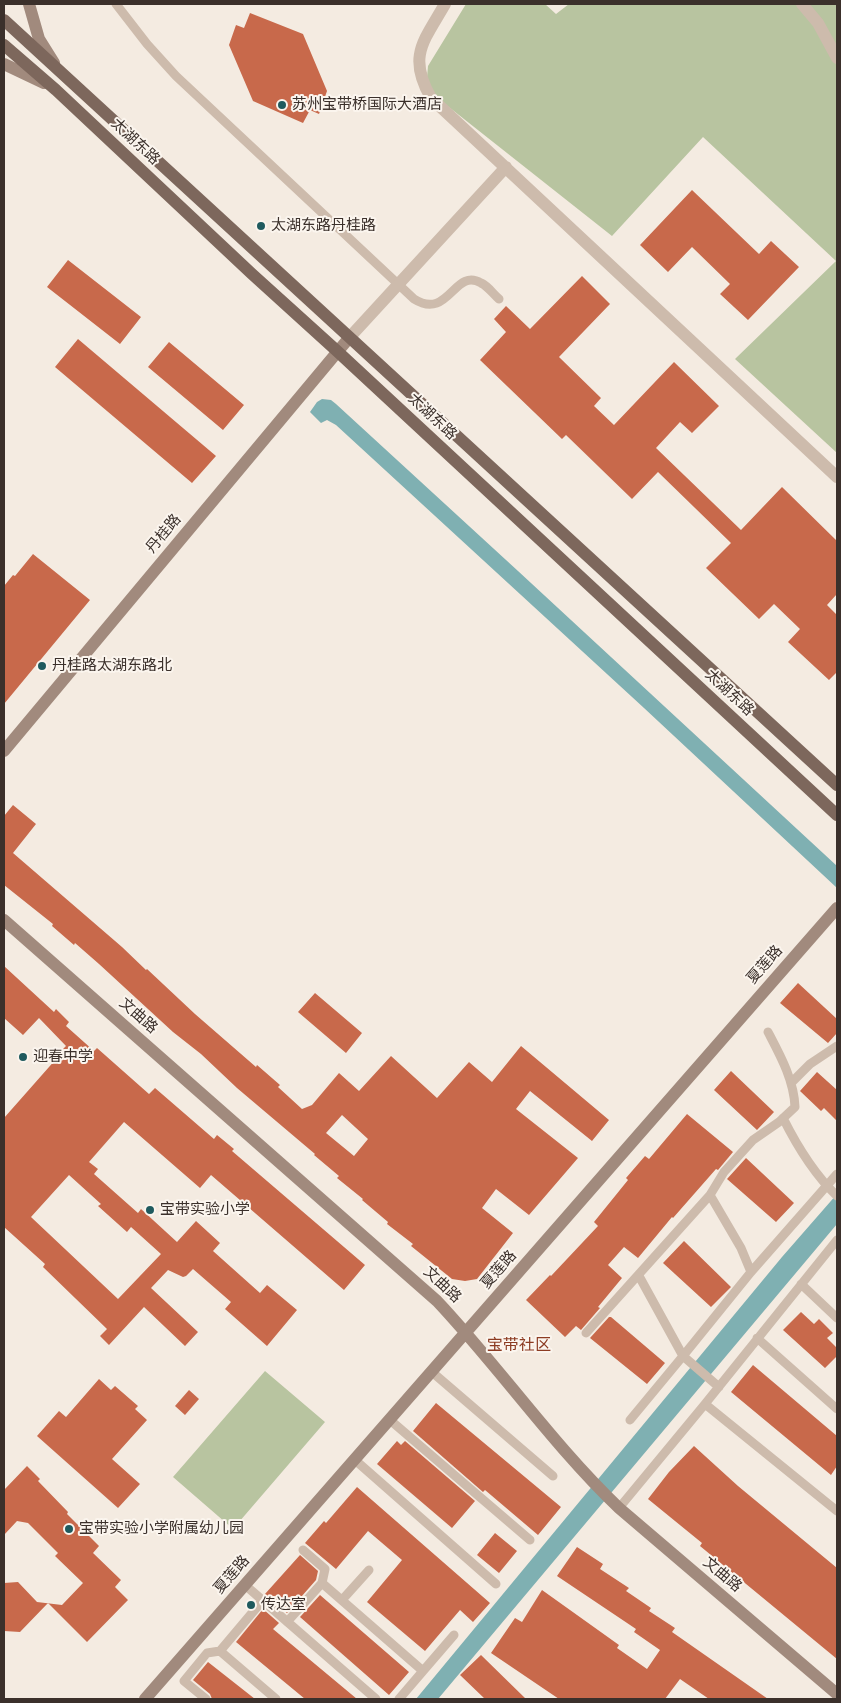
<!DOCTYPE html>
<meta charset="utf-8">
<style>
body{margin:0}
#map{position:relative;width:841px;height:1703px;overflow:hidden;background:#f4ebe1;font-family:"DM Sans",sans-serif}
canvas{display:block}
.frame{position:absolute;inset:0;border:5px solid #3b302b;pointer-events:none}
</style>
<div id="map">
<canvas width="841" height="1703"></canvas>
<div class="frame"></div>
</div>
<script>
const c = document.querySelector('canvas').getContext('2d');
c.lineJoin = 'round';
function paint(path, color) { c.fillStyle = color; c.fill(path, 'evenodd'); }
function trace(path, color, width, dash) { c.strokeStyle = color; c.lineWidth = width; c.lineCap = dash ? 'butt' : 'round'; c.setLineDash(dash || []); c.stroke(path); }
function write(font, color, halo, rows, align = 'center') {
  c.font = font + ' "DM Sans","Noto Sans SC",sans-serif'; c.lineWidth = 4; c.setLineDash([]); c.textBaseline = 'middle'; c.strokeStyle = halo; c.fillStyle = color; for (const [text, x, y, turn = 0] of rows) {
    c.save(); c.translate(x, y); c.rotate((+turn || 0) * Math.PI / 180); c.textAlign = isNaN(turn) ? turn : align; if (halo) c.strokeText(text, 0, 0); c.fillText(text, 0, 0); c.restore();
  }
}
paint(new Path2D(`
 M 466,4 L 545,4 L 556,14 L 569,4 L 837,4 L 837,453 L 735,359 L 836,261 L 703,137 L 612,236 L 426,89 L 428,66 Z
 M 265,1371 L 325,1422 L 233,1529 L 173,1477 Z`), '#b8c4a0');
paint(new Path2D(`
 M 322,399 L 331,400 L 336,404 L 518,571 L 837,866 L 837,888 L 644,708 L 336,425 L 327,420 L 321,423 L 310,412 L 317,402 Z
 M 837,1194 L 837,1224 L 438,1699 L 416,1699 L 782,1257 Z`), '#7fb0b2');
paint(new Path2D(`
 M 250,13 L 303,34 L 327,91 L 319,114 L 310,110 L 303,123 L 253,101 L 229,45 L 236,25 L 244,28 Z
 M 692,190 L 759,254 L 771,241 L 799,267 L 748,320 L 720,294 L 730,284 L 692,247 L 668,272 L 640,245 Z
 M 68,260 L 141,317 L 120,344 L 47,287 Z
 M 582,276 L 610,304 L 559,357 L 601,398 L 594,406 L 614,425 L 674,362 L 719,406 L 692,433 L 680,422 L 656,448 L 741,530 L 782,487 L 837,541 L 837,594 L 827,605 L 837,615 L 837,672 L 829,680 L 788,642 L 800,629 L 774,604 L 759,619 L 706,568 L 731,543 L 658,472 L 632,499 L 566,435 L 562,439 L 480,360 L 506,332 L 494,319 L 506,306 L 530,329 Z
 M 78,339 L 216,456 L 192,483 L 55,367 Z
 M 169,342 L 244,405 L 223,430 L 148,367 Z
 M 33,554 L 90,600 L 4,704 L 4,586 L 13,575 L 15,576 Z
 M 13,805 L 36,824 L 13,853 L 122,947 L 146,970 L 147,969 L 195,1014 L 256,1067 L 257,1065 L 280,1085 L 278,1087 L 302,1109 L 312,1105 L 339,1073 L 359,1091 L 391,1056 L 437,1098 L 469,1062 L 492,1082 L 521,1046 L 609,1120 L 592,1141 L 530,1091 L 516,1109 L 578,1158 L 529,1215 L 496,1189 L 482,1208 L 513,1233 L 477,1279 L 465,1281 L 452,1279 L 411,1246 L 413,1244 L 387,1224 L 388,1222 L 362,1200 L 363,1199 L 337,1178 L 339,1176 L 314,1155 L 315,1154 L 237,1088 L 201,1054 L 173,1032 L 99,964 L 75,943 L 74,945 L 52,926 L 53,924 L 4,885 L 4,816 ZM 342,1115 L 368,1139 L 354,1156 L 326,1133 Z
 M 4,966 L 54,1012 L 56,1009 L 69,1022 L 66,1026 L 94,1051 L 97,1048 L 149,1094 L 155,1088 L 214,1139 L 217,1135 L 234,1149 L 232,1151 L 365,1265 L 344,1290 L 211,1175 L 200,1188 L 124,1122 L 89,1162 L 98,1169 L 94,1174 L 138,1213 L 141,1209 L 177,1242 L 196,1221 L 220,1243 L 213,1251 L 260,1293 L 267,1285 L 297,1310 L 267,1346 L 225,1309 L 231,1302 L 193,1269 L 186,1276 L 183,1277 L 168,1270 L 151,1288 L 198,1332 L 185,1346 L 144,1307 L 109,1345 L 100,1336 L 107,1329 L 43,1267 L 45,1264 L 4,1227 L 4,1118 L 64,1050 L 63,1049 L 66,1046 L 39,1018 L 23,1035 L 4,1018 ZM 69,1175 L 101,1204 L 98,1206 L 127,1232 L 131,1227 L 161,1254 L 118,1299 L 31,1217 Z
 M 798,983 L 837,1019 L 837,1033 L 828,1043 L 780,1003 Z
 M 315,993 L 362,1033 L 346,1053 L 298,1012 Z
 M 731,1071 L 774,1112 L 757,1130 L 714,1090 Z
 M 817,1072 L 837,1090 L 837,1121 L 824,1108 L 821,1111 L 800,1091 Z
 M 687,1114 L 733,1152 L 718,1170 L 716,1169 L 673,1218 L 672,1217 L 638,1258 L 624,1247 L 608,1265 L 622,1278 L 598,1307 L 600,1308 L 581,1330 L 576,1326 L 565,1337 L 526,1300 L 550,1275 L 551,1276 L 598,1226 L 594,1222 L 628,1180 L 626,1178 L 645,1156 L 649,1159 Z
 M 746,1158 L 794,1203 L 776,1222 L 727,1179 Z
 M 684,1241 L 731,1287 L 711,1307 L 663,1263 Z
 M 801,1312 L 814,1324 L 819,1319 L 833,1333 L 827,1338 L 837,1348 L 837,1356 L 825,1368 L 783,1330 Z
 M 609,1317 L 611,1317 L 665,1363 L 647,1384 L 590,1338 Z
 M 753,1365 L 837,1436 L 837,1466 L 831,1475 L 731,1392 Z
 M 99,1379 L 111,1390 L 115,1386 L 138,1406 L 135,1409 L 147,1420 L 112,1459 L 140,1484 L 118,1508 L 37,1436 L 59,1411 L 66,1417 Z
 M 189,1390 L 199,1399 L 185,1415 L 175,1406 Z
 M 436,1403 L 561,1507 L 538,1535 L 485,1490 L 483,1492 L 413,1431 Z
 M 397,1441 L 401,1445 L 405,1441 L 475,1501 L 452,1528 L 377,1464 Z
 M 694,1446 L 738,1486 L 837,1568 L 837,1659 L 700,1546 L 702,1543 L 648,1499 L 669,1472 Z
 M 27,1466 L 40,1479 L 38,1481 L 68,1512 L 67,1514 L 99,1546 L 93,1553 L 121,1580 L 115,1587 L 128,1600 L 87,1642 L 48,1603 L 20,1632 L 4,1631 L 4,1583 L 18,1582 L 37,1602 L 62,1605 L 83,1583 L 55,1556 L 58,1553 L 28,1523 L 17,1521 L 4,1535 L 4,1490 Z
 M 357,1487 L 490,1603 L 473,1622 L 460,1610 L 425,1651 L 367,1602 L 402,1560 L 368,1531 L 336,1569 L 305,1543 L 324,1521 L 326,1523 Z
 M 495,1533 L 517,1551 L 499,1573 L 477,1555 Z
 M 577,1547 L 603,1564 L 600,1569 L 629,1588 L 626,1591 L 651,1608 L 649,1611 L 675,1628 L 672,1632 L 768,1699 L 709,1699 L 680,1679 L 665,1699 L 559,1699 L 491,1653 L 515,1618 L 522,1622 L 542,1590 L 619,1645 L 617,1648 L 647,1669 L 660,1650 L 634,1632 L 636,1629 L 557,1576 Z
 M 300,1555 L 318,1571 L 316,1580 L 287,1613 L 265,1594 Z
 M 320,1595 L 409,1672 L 389,1695 L 300,1617 Z
 M 263,1609 L 279,1623 L 273,1629 L 357,1699 L 305,1699 L 236,1642 Z
 M 481,1655 L 526,1699 L 485,1699 L 460,1675 Z
 M 208,1662 L 255,1699 L 212,1699 L 210,1694 L 193,1680 Z`), '#c8694b');
trace(new Path2D(`
 M 116,4 L 147,44 L 176,76 L 414,299 C 449,321 454,267 481,283 C 488,286 493,294 499,299
 M 791,1083 L 810,1064 L 837,1046
 M 783,1118 C 797,1146 815,1175 837,1196
 M 710,1195 L 741,1248 L 751,1272
 M 639,1276 L 683,1356 L 751,1272 L 837,1174
 M 801,1284 L 837,1318
 M 586,1333 L 710,1195 L 724,1172 L 753,1140 L 779,1122 L 795,1107 C 794,1080 780,1055 768,1032
 M 757,1338 L 837,1409
 M 432,1372 L 553,1476
 M 705,1404 L 837,1511
 M 390,1420 L 530,1540
 M 630,1420 L 683,1356 L 719,1387
 M 355,1460 L 496,1584
 M 619,1508 L 705,1404 L 837,1240
 M 322,1583 L 423,1671 L 399,1699
 M 245,1585 L 376,1699
 M 263,1600 L 220,1651 L 276,1699
 M 342,1600 L 369,1570
 M 287,1622 L 322,1583 L 325,1569 L 303,1550
 M 423,1671 L 454,1635
 M 206,1699 L 184,1681 L 207,1653 L 220,1651`), '#cdbbac', 9);
trace(new Path2D(`
 M 445,4 C 424,41 407,56 431,98 L 837,477
 M 802,4 L 818,23 L 837,58
 M 349,338 L 506,167`), '#cdbbac', 12);
trace(new Path2D(`
 M 29,4 L 39,39 L 54,63
 M 4,64 L 44,83
 M 4,751 L 349,338
 M 4,920 L 437,1301 C 500,1368 553,1445 619,1508 L 837,1694
 M 145,1699 L 837,908`), '#a18a7d', 12);
trace(new Path2D(`
 M 4,20 L 837,785
 M 4,45 L 56,90 L 252,274 L 337,351 L 837,815`), '#7d675c', 12);
for (const [x, y, r, color] of [
 [282,105,5,"#1f5a5e"],
 [261,226,5,"#1f5a5e"],
 [42,666,5,"#1f5a5e"],
 [23,1057,5,"#1f5a5e"],
 [150,1210,5,"#1f5a5e"],
 [69,1529,5,"#1f5a5e"],
 [251,1605,5,"#1f5a5e"]
]) { const dot = new Path2D(); dot.arc(x, y, r, 0, 2 * Math.PI); c.fillStyle = color; c.fill(dot); trace(dot, '#fbf5ee', 2); }
write('15px', '#3b302b', '#fbf5ee', [
 ["苏州宝带桥国际大酒店",292,105],
 ["太湖东路丹桂路",271,226],
 ["丹桂路太湖东路北",52,666],
 ["迎春中学",33,1057],
 ["宝带实验小学",160,1210],
 ["宝带实验小学附属幼儿园",79,1529],
 ["传达室",261,1605]
], 'left');
write('15px', '#3b302b', '#fbf5ee', [
 ["太湖东路",135,142,43],
 ["太湖东路",432,417,43],
 ["丹桂路",164,534,-50],
 ["太湖东路",729,693,43],
 ["夏莲路",765,965,-49],
 ["文曲路",138,1016,41],
 ["夏莲路",499,1270,-49],
 ["文曲路",442,1285,43],
 ["夏莲路",232,1575,-49],
 ["文曲路",722,1575,40]
]);
write('16px', '#8c3b22', '#fbf5ee', [
 ["宝带社区",519,1346]
]);
</script>
